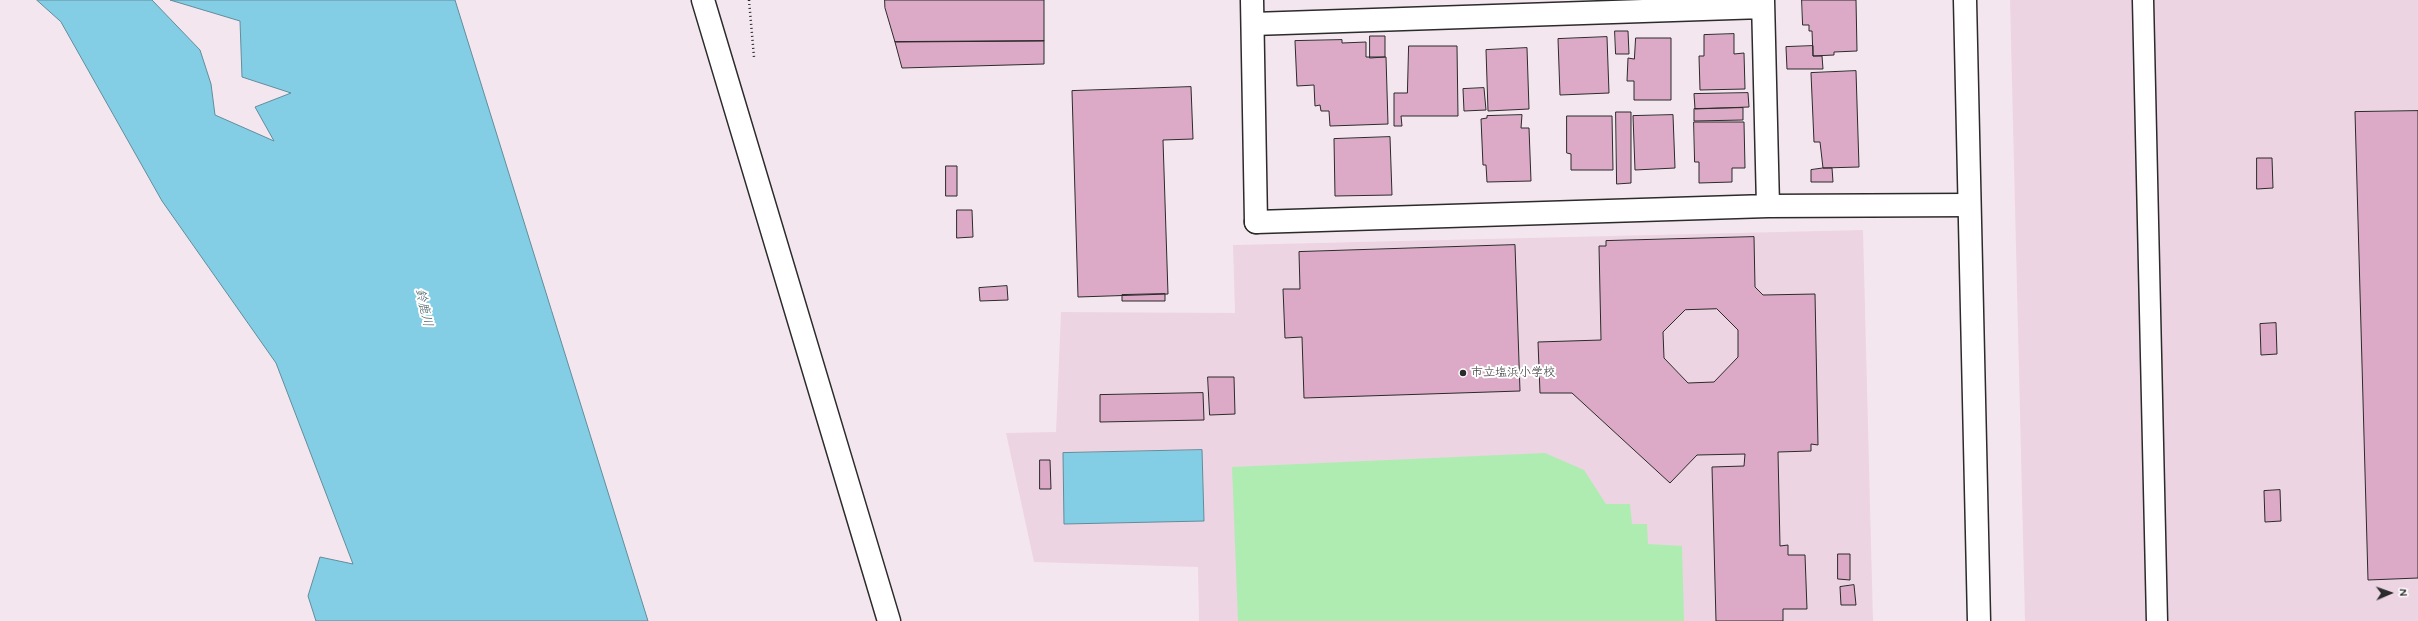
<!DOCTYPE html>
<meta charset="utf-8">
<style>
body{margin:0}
#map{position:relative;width:2418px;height:621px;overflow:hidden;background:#f4e6ee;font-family:Mynerve,sans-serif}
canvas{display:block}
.north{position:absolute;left:2370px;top:573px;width:40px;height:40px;-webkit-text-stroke:3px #fff;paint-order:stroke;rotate:88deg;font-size:11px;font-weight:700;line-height:16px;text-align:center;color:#2b2b2b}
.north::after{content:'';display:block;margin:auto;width:14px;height:18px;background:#2b2b2b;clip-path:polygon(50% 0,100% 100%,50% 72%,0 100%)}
</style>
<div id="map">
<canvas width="2418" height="621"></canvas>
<div class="north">N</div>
</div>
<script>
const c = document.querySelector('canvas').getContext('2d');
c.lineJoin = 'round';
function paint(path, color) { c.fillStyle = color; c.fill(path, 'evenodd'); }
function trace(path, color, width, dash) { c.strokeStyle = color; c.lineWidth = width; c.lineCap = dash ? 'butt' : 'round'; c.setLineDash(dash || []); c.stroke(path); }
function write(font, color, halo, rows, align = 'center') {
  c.font = font + ' Mynerve,"Klee One",sans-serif'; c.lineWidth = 4; c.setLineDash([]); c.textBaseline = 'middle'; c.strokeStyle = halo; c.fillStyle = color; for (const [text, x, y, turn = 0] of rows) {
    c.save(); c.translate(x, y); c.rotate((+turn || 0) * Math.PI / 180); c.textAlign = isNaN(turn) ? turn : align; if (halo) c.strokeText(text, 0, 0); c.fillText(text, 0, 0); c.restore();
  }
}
paint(new Path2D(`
 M 2010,0 L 2418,0 L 2418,621 L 2025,621 Z
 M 1863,230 L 1873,621 L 1199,621 L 1198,567 L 1034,562 L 1006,433 L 1056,432 L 1061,312 L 1235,313 L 1233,245 Z`), '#edd4e2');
paint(new Path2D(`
 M 1545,453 L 1584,470 L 1606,504 L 1630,504 L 1632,524 L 1647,524 L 1648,544 L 1682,546 L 1684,621 L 1238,621 L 1232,467 Z`), '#afecb2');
const water = new Path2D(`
 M 37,0 L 152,0 L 200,50 L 211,84 L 215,115 L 274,141 L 255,107 L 291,93 L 242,77 L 240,21 L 170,0 L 455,0 L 648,621 L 316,621 L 308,596 L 320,557 L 353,564 L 276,363 L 162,201 L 61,22 Z
 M 1202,450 L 1204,521 L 1064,524 L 1063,453 Z`);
paint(water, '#84cee5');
trace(water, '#608d9b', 1);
const building = new Path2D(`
 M 885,0 L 1044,0 L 1044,41 L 895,42 L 885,8 Z
 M 1802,0 L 1856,0 L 1857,51 L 1834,52 L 1834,55 L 1813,56 L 1812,31 L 1809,31 L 1809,25 L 1803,25 Z
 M 1615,31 L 1628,31 L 1629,54 L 1616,54 Z
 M 1734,34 L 1734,54 L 1744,53 L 1745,89 L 1700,90 L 1699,56 L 1704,56 L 1704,35 Z
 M 1370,36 L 1385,36 L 1385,57 L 1370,58 Z
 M 1607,37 L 1609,93 L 1560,95 L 1558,39 Z
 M 1636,38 L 1671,38 L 1671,100 L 1634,100 L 1634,81 L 1627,81 L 1628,58 L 1634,59 Z
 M 1342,40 L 1342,43 L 1366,42 L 1366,57 L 1386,57 L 1388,124 L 1330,126 L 1329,111 L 1321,111 L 1320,105 L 1315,106 L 1314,85 L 1297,86 L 1295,41 Z
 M 1044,41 L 1044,64 L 902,68 L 895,42 Z
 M 1409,46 L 1457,46 L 1458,116 L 1401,116 L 1402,126 L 1394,126 L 1394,93 L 1407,93 Z
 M 1813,46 L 1813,56 L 1822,56 L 1823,69 L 1787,69 L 1786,47 Z
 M 1527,48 L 1529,109 L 1488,111 L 1486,50 Z
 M 1856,71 L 1859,167 L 1823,168 L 1820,142 L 1814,142 L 1811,73 Z
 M 1191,87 L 1193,139 L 1163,140 L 1168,294 L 1078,297 L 1072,91 Z
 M 1484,88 L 1486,110 L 1464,111 L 1463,89 Z
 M 1748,93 L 1749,107 L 1695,109 L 1694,94 Z
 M 1743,108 L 1743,120 L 1694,121 L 1694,109 Z
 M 2418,111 L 2418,578 L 2368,580 L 2355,112 Z
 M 1616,112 L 1631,112 L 1631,183 L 1617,184 Z
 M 1522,115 L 1521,128 L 1529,128 L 1531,181 L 1487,182 L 1486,165 L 1483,165 L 1481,119 L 1487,118 L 1487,116 Z
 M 1673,115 L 1675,168 L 1635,170 L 1633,116 Z
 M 1567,116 L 1612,116 L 1613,170 L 1571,170 L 1571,154 L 1567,153 Z
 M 1694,122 L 1744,122 L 1745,168 L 1732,168 L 1732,182 L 1699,183 L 1699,162 L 1695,162 Z
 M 1390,137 L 1392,195 L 1335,196 L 1334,139 Z
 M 2257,158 L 2272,158 L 2273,188 L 2257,189 Z
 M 946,166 L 957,166 L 957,196 L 946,196 Z
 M 1823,168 L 1832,168 L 1833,182 L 1811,182 L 1811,170 Z
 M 957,210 L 972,210 L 973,237 L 957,238 Z
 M 1754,237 L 1755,287 L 1763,295 L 1815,294 L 1818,445 L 1811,444 L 1811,451 L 1778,452 L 1780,546 L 1788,545 L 1788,555 L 1805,555 L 1807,609 L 1783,609 L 1783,621 L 1716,621 L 1712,467 L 1744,466 L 1745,454 L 1697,455 L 1670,483 L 1572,393 L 1540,393 L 1538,342 L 1601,340 L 1599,246 L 1606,246 L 1606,241 ZM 1717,309 L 1738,330 L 1738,357 L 1714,382 L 1688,383 L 1664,358 L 1663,332 L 1685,310 Z
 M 1515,245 L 1520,391 L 1304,398 L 1302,337 L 1285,338 L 1283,289 L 1300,289 L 1299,252 Z
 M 1007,286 L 1008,300 L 980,301 L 979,288 Z
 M 1165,294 L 1165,301 L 1122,301 L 1122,295 Z
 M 2276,323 L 2277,354 L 2261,355 L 2260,324 Z
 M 1208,377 L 1234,377 L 1235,414 L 1210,415 Z
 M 1203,393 L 1204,420 L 1100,422 L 1100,395 Z
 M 1040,460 L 1050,460 L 1051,489 L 1040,489 Z
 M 2280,490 L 2281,521 L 2265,522 L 2264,491 Z
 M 1838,554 L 1850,554 L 1850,580 L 1838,579 Z
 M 1854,585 L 1856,605 L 1841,605 L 1840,587 Z`);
paint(building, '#dcaac6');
trace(building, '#2b2b2b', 1);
const lane = new Path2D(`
 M 2143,0 L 2157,621`);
const street = new Path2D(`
 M 703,0 L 889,621
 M 1763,0 L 1768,206
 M 1253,24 L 1763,7
 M 1256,222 L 1768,206 L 1969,205`);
const secondary = new Path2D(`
 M 1252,0 L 1256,222
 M 1965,0 L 1979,621`);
trace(lane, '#2b2b2b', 23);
trace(street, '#2b2b2b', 25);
trace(secondary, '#2b2b2b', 25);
trace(new Path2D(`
 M 749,0 L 754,57`), '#2b2b2b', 2.5, [1, 3]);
trace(lane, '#fff', 20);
trace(street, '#fff', 22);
trace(secondary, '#fff', 22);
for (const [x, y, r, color] of [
 [1463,373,4,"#2b2b2b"]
]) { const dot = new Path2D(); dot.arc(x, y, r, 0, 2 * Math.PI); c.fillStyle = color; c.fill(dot); trace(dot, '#fff', 1.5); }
write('12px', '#2b2b2b', '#fff', [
 ["市立塩浜小学校",1471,373]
], 'left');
write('italic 13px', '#465c63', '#fff', [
 ["鈴鹿川",423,308,77]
]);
</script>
